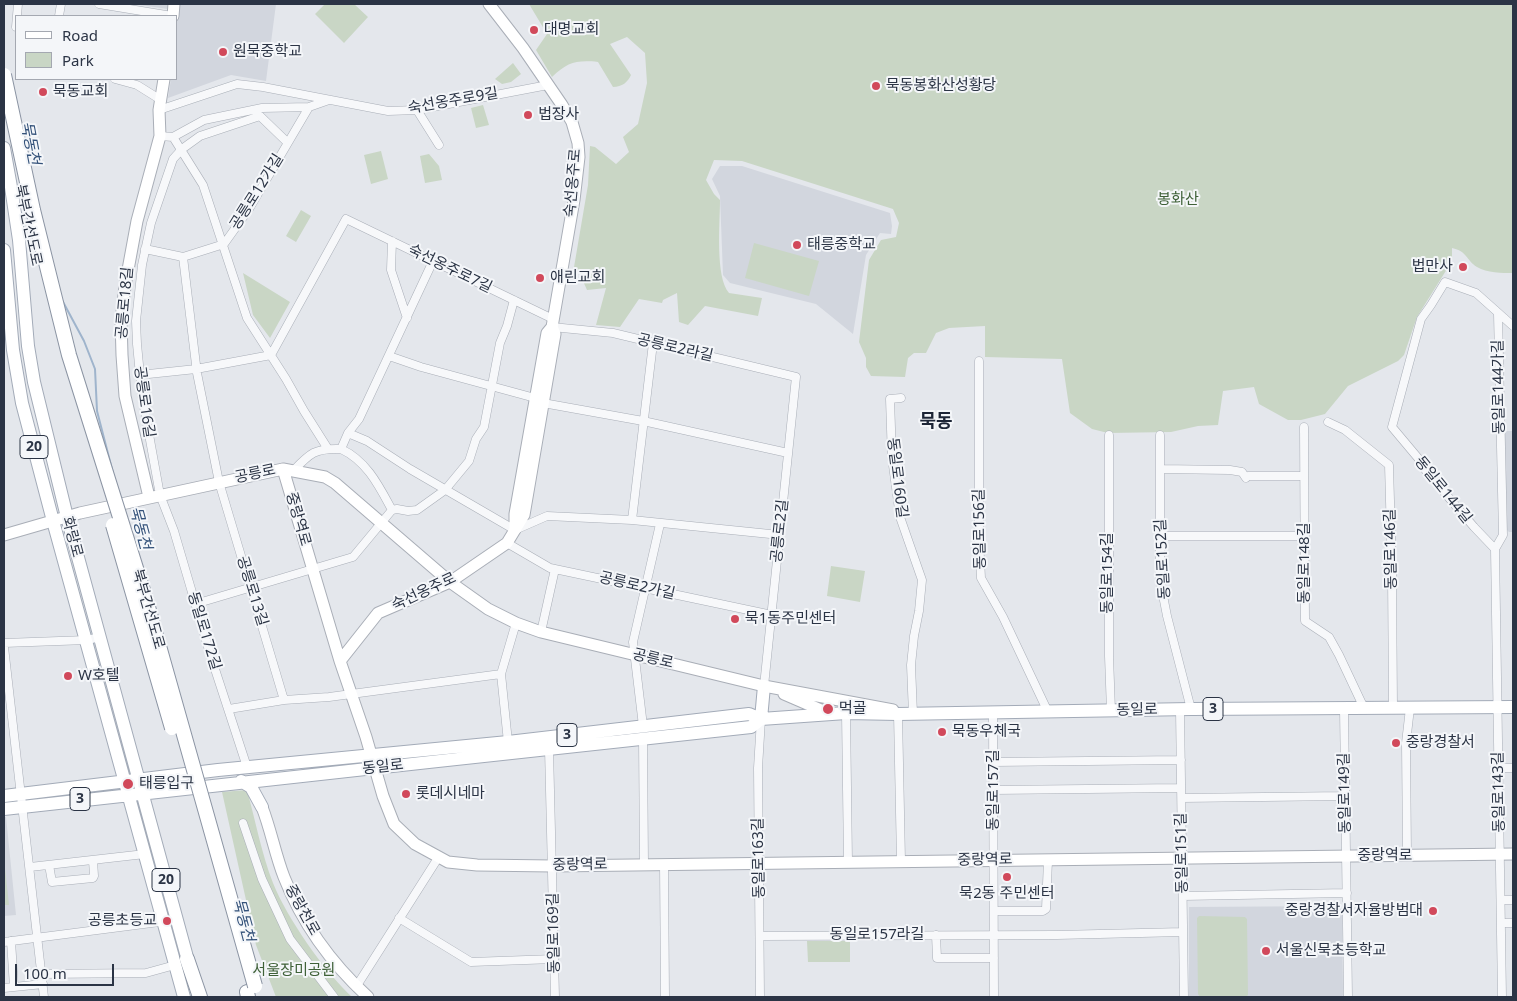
<!DOCTYPE html>
<meta charset="utf-8">
<style>
body{margin:0}
#map{position:relative;width:1517px;height:1001px;overflow:hidden;background:#e4e7ec;font-family:"Noto Sans",sans-serif}
canvas{display:block}
.frame{position:absolute;inset:0;border:5px solid #2b3445;pointer-events:none}
.legend{position:absolute;left:15px;top:15px;width:162px;height:65px;box-sizing:border-box;background:#f4f6f9;border:1px solid #a4a8b1;margin:0;padding:6px 9px;list-style:none;font-size:15px;color:#2b3445}
.legend li{display:flex;align-items:center;gap:10px;height:25px}
.legend b{width:25px;border:1px solid #a4a8b1}
.scale{position:absolute;left:15px;top:964px;width:99px;height:22px;box-sizing:border-box;border:2px solid #2b3445;border-top:0;padding-left:6px;font-size:15px;line-height:18px;white-space:nowrap;color:#2b3445;-webkit-text-stroke:4px #f4f6f9;paint-order:stroke}
</style>
<div id="map">
<canvas width="1517" height="1001"></canvas>
<div class="frame"></div>
<ul class="legend">
<li><b style="height:6px;background:#fff"></b>Road</li>
<li><b style="height:14px;background:#c9d6c5"></b>Park</li>
</ul>
<div class="scale">100 m</div>
</div>
<script>
const c = document.querySelector('canvas').getContext('2d');
c.lineJoin = 'round';
function paint(path, color) { c.fillStyle = color; c.fill(path, 'evenodd'); }
function trace(path, color, width, dash) { c.strokeStyle = color; c.lineWidth = width; c.lineCap = dash ? 'butt' : 'round'; c.setLineDash(dash || []); c.stroke(path); }
function write(font, color, halo, rows, align = 'center') {
  c.font = font + ' "Noto Sans","Noto Sans KR",sans-serif'; c.lineWidth = 4; c.setLineDash([]); c.textBaseline = 'middle'; c.strokeStyle = halo; c.fillStyle = color; for (const [text, x, y, turn = 0] of rows) {
    c.save(); c.translate(x, y); c.rotate((+turn || 0) * Math.PI / 180); c.textAlign = isNaN(turn) ? turn : align; if (halo) c.strokeText(text, 0, 0); c.fillText(text, 0, 0); c.restore();
  }
}
paint(new Path2D(`
 M 134,4 L 169,4 L 168,9 Z
 M 179,4 L 276,4 L 266,81 L 231,75 L 168,98 L 171,79 L 176,79 L 176,29 Z
 M 720,166 L 742,166 L 890,213 L 892,226 L 891,234 L 880,233 L 866,255 L 853,334 L 816,304 L 730,283 L 723,275 L 720,196 L 712,179 Z
 M 1506,431 L 1513,431 L 1513,532 L 1509,532 L 1506,529 L 1504,433 Z
 M 4,817 L 6,817 L 16,915 L 4,916 Z
 M 1342,906 L 1343,995 L 1342,997 L 1189,997 L 1189,907 Z`), '#d2d6de');
paint(new Path2D(`
 M 325,4 L 354,4 L 368,17 L 344,43 L 315,14 Z
 M 529,4 L 1513,4 L 1513,273 C 1502,273 1487,273 1477,267 C 1466,260 1467,251 1452,248 L 1452,261 L 1417,317 L 1404,355 L 1398,361 L 1348,386 L 1325,414 L 1301,420 L 1288,420 L 1259,404 L 1254,387 L 1223,391 L 1218,425 L 1198,426 L 1171,432 L 1108,433 L 1092,429 L 1070,413 L 1062,359 L 985,357 L 985,326 L 949,328 L 936,333 L 926,353 L 914,353 L 908,358 L 905,377 L 871,376 L 866,367 L 866,358 L 859,342 L 869,260 L 881,240 L 896,237 L 899,223 L 893,209 L 742,161 L 714,160 L 706,180 L 714,194 L 720,200 C 720,223 715,277 729,293 L 762,298 L 758,316 L 705,306 L 688,325 L 679,322 L 677,293 L 663,300 L 662,303 L 639,299 L 620,327 L 596,325 L 606,288 L 587,290 L 579,272 L 573,273 L 588,185 L 590,146 L 595,147 L 616,164 L 629,152 L 623,137 L 638,124 L 647,83 L 645,53 L 627,37 L 610,44 L 631,75 C 628,82 622,87 613,87 L 598,62 C 576,60 568,62 552,77 L 536,50 L 547,34 Z
 M 513,63 L 521,74 L 511,82 L 502,84 L 495,79 Z
 M 483,105 L 489,125 L 476,128 L 471,108 Z
 M 381,151 L 388,179 L 371,184 L 364,155 Z
 M 429,154 L 439,166 L 442,180 L 425,183 L 420,156 Z
 M 301,210 L 311,216 L 296,242 L 286,236 Z
 M 754,243 L 819,261 L 809,296 L 745,278 Z
 M 243,273 L 290,302 L 270,338 L 253,315 Z
 M 831,566 L 865,571 L 860,602 L 827,596 Z
 M 247,790 C 255,819 262,855 273,883 C 287,918 324,971 352,997 L 276,997 L 256,945 L 222,792 Z
 M 4,859 L 9,905 L 4,905 Z
 M 1199,916 L 1245,917 L 1247,919 L 1248,995 L 1246,997 L 1200,997 L 1198,994 L 1197,918 Z
 M 807,941 L 850,941 L 850,962 L 808,962 Z`), '#c9d6c5');
trace(new Path2D(`
 M 62,300 L 84,341 L 95,369 L 97,411 L 113,473`), '#9fb4cc', 2);
const street = new Path2D(`
 M 99,4 L 172,16
 M 59,16 L 61,4
 M 16,27 L 18,4
 M 115,79 L 137,85 L 161,100
 M 159,110 L 237,84 L 263,87 L 388,111 L 417,110 L 548,85
 M 417,110 L 439,145
 M 160,136 L 173,137 L 203,185 L 247,318 L 286,379 L 304,411 L 328,449
 M 173,137 L 204,120 L 262,108 L 309,107
 M 392,241 L 391,270 L 407,318
 M 145,249 L 183,257 L 224,244 L 249,209 L 309,107 L 329,100
 M 183,257 L 197,373 L 219,482 L 284,700
 M 552,327 L 613,333 L 796,377 L 764,686
 M 389,356 L 421,367 L 535,398
 M 979,361 L 979,540 L 981,578 L 1003,617 L 1048,712
 M 139,375 L 196,369 L 271,355 L 346,219 L 553,319
 M 901,398 L 890,399 L 892,458 L 900,517 L 922,580 L 919,611 L 914,636 L 911,665 L 913,714
 M 543,403 L 643,421 L 788,453
 M 1328,422 L 1345,430 L 1389,465 L 1392,573 L 1393,708
 M 1304,427 L 1305,621 L 1329,637 L 1339,655 L 1364,708
 M 348,433 L 367,441 L 410,469 L 515,530 L 547,516 L 632,520 L 780,535
 M 1109,435 L 1109,656 L 1111,711
 M 1160,435 L 1160,580 L 1167,616 L 1191,709
 M 341,449 C 367,461 379,486 392,510
 M 1160,469 L 1230,470 L 1242,472 L 1246,478 L 1248,476 L 1304,476
 M 293,471 C 310,453 315,448 341,449 L 348,433 L 359,419 L 433,261
 M 632,520 L 653,343
 M 1160,536 L 1305,536
 M 507,543 L 550,568 L 772,615
 M 1495,549 L 1503,535 L 1498,314
 M 195,604 L 353,557 L 392,510 L 397,509 L 408,511 L 417,510 L 445,490 L 469,461 L 476,439 L 484,427 L 500,343 L 507,326 L 514,300
 M 541,632 L 555,569
 M 4,643 L 87,640 L 100,637
 M 4,647 L 44,997
 M 229,709 L 284,700 L 329,697 L 501,674
 M 1344,709 L 1348,997
 M 1180,710 L 1184,997
 M 846,713 L 848,862
 M 993,713 L 994,997
 M 898,714 L 901,861
 M 643,726 L 633,642 L 660,524
 M 643,738 L 644,865
 M 508,742 L 501,674 L 516,623
 M 549,749 L 555,997
 M 993,762 L 1181,760
 M 247,767 L 211,657 L 174,531 L 160,495 L 142,396 L 137,344 L 136,321 L 142,265 L 151,223 L 173,159 L 182,149 L 200,136 L 260,116 L 287,142
 M 1499,768 L 1513,768
 M 993,790 L 1181,788
 M 1182,798 L 1345,796
 M 243,823 L 262,879 L 290,939 L 334,997
 M 1407,856 L 1406,743 L 1410,708
 M 664,864 L 665,997
 M 49,865 L 52,882 L 93,878 L 94,876 L 93,860
 M 30,867 L 145,854
 M 1183,896 L 1347,893
 M 1501,900 L 1513,900
 M 994,911 L 1043,911 L 1046,909 L 1048,860
 M 399,918 L 471,962 L 554,959
 M 1501,923 L 1513,923
 M 936,935 L 937,958 L 994,958
 M 760,936 L 1057,935 L 1183,932
 M 11,941 L 14,987
 M 4,942 L 167,921
 M 42,974 L 146,973 L 175,965
 M 356,987 L 438,858
 M 4,988 L 43,984
 M 760,997 L 758,768 L 761,719
 M 1502,997 L 1495,549 L 1474,527 L 1426,471 L 1418,458 L 1392,427 L 1421,319 L 1431,305 L 1445,282 L 1476,293 L 1513,326`);
const secondary = new Path2D(`
 M 489,4 L 523,48 L 562,105 L 572,122 L 578,143 L 579,157 L 574,200 L 552,327 L 547,333 L 515,514 L 515,530
 M 173,16 L 174,4
 M 283,469 L 340,661 L 366,737 L 383,796 L 394,824 L 415,844 L 448,862 L 477,865 L 553,866 L 1513,854
 M 149,497 L 125,396 L 122,355 L 121,320 L 125,286 L 137,221 L 160,136 L 159,110 L 164,79
 M 4,535 L 80,513 L 283,469 L 325,477 L 335,483 L 450,582 L 488,609 L 516,623 L 541,632 L 764,686 L 893,710
 M 340,661 L 378,613 L 450,582 L 507,543 L 524,515 L 555,334 L 552,327
 M 784,694 L 828,713
 M 262,807 C 271,830 275,854 284,877 C 302,923 332,964 368,997`);
const primary = new Path2D(`
 M 4,148 L 11,187 L 19,240 L 28,346 L 34,382 L 67,517 L 190,968
 M 4,250 L 13,350 L 22,403 L 53,521 L 184,997
 M 761,719 L 764,686
 M 241,781 L 251,787 L 262,807
 M 4,796 L 218,770 L 508,742 L 749,714 L 761,719 L 846,713 L 898,714 L 1191,709 L 1513,707
 M 4,809 C 253,780 502,755 751,727 L 761,719`);
const highway = new Path2D(`
 M 187,959 L 200,997
 M 247,992 L 248,997`);
trace(street, '#a9aeb7', 9);
trace(secondary, '#a9aeb7', 13);
trace(primary, '#a3abb8', 14);
trace(highway, '#8b94a3', 16);
trace(street, '#f7f8fa', 8);
trace(secondary, '#fff', 11);
trace(primary, '#fff', 12);
trace(highway, '#fff', 14);
const highwayBridge = new Path2D(`
 M 4,75 L 33,210 L 69,355 L 146,600 L 255,986
 M 113,525 L 172,728`);
trace(highwayBridge, '#8b94a3', 16, []);
trace(highwayBridge, '#fff', 14);
for (const [x, y, r, color] of [
 [534,30,5,"#d1495b"],
 [223,52,5,"#d1495b"],
 [876,86,5,"#d1495b"],
 [43,92,5,"#d1495b"],
 [528,115,5,"#d1495b"],
 [797,245,5,"#d1495b"],
 [1463,267,5,"#d1495b"],
 [540,278,5,"#d1495b"],
 [735,619,5,"#d1495b"],
 [68,676,5,"#d1495b"],
 [828,709,6,"#d1495b"],
 [942,732,5,"#d1495b"],
 [1396,743,5,"#d1495b"],
 [128,784,6,"#d1495b"],
 [406,794,5,"#d1495b"],
 [1007,877,5,"#d1495b"],
 [1433,911,5,"#d1495b"],
 [167,921,5,"#d1495b"],
 [1266,951,5,"#d1495b"]
]) { const dot = new Path2D(); dot.arc(x, y, r, 0, 2 * Math.PI); c.fillStyle = color; c.fill(dot); trace(dot, '#f4f6f9', 2); }
for (const [x, y, w] of [
 [34,447,28],
 [1213,709,20],
 [567,735,20],
 [80,799,20],
 [166,880,28]
]) { const box = new Path2D(); box.roundRect(x - w / 2, y - 11.5, w, 23, 4); c.fillStyle = '#f4f6f9'; c.fill(box); trace(box, '#2b3445', 1); }
write('bold 14px', '#2b3445', null, [
 ["20",34,447],
 ["3",1213,709],
 ["3",567,735],
 ["3",80,799],
 ["20",166,880]
]);
write('15px', '#2b3445', '#f4f6f9', [
 ["대명교회",544,30],
 ["원묵중학교",233,52],
 ["묵동봉화산성황당",886,86],
 ["묵동교회",53,92],
 ["법장사",538,115],
 ["태릉중학교",807,245],
 ["법만사",1453,267,"right"],
 ["애린교회",550,278],
 ["묵1동주민센터",745,619],
 ["W호텔",78,676],
 ["먹골",839,709],
 ["묵동우체국",952,732],
 ["중랑경찰서",1406,743],
 ["태릉입구",139,784],
 ["롯데시네마",416,794],
 ["묵2동 주민센터",1007,894,"center"],
 ["중랑경찰서자율방범대",1423,911,"right"],
 ["공릉초등교",157,921,"right"],
 ["서울신묵초등학교",1276,951]
], 'left');
write('15px', '#2b3445', '#f4f6f9', [
 ["숙선옹주로9길",453,101,-10],
 ["숙선옹주로",573,183,-85],
 ["공릉로12가길",257,192,-58],
 ["북부간선도로",28,225,78],
 ["숙선옹주로7길",450,269,26],
 ["공릉로18길",125,303,-85],
 ["공릉로2라길",675,348,13],
 ["동일로144가길",1499,387,-91],
 ["공릉로16길",144,402,82],
 ["공릉로",255,474,-12],
 ["동일로160길",897,478,83],
 ["동일로144길",1443,490,51],
 ["중랑역로",298,519,74],
 ["동일로156길",980,529,-91],
 ["공릉로2길",780,531,-84],
 ["화랑로",72,537,75],
 ["동일로146길",1391,549,-91],
 ["동일로152길",1163,559,-93],
 ["동일로148길",1305,563,-90],
 ["동일로154길",1108,573,-90],
 ["공릉로2가길",637,586,13],
 ["공릉로13길",252,591,73],
 ["숙선옹주로",424,592,-25],
 ["북부간선도로",148,609,74],
 ["동일로172길",204,631,73],
 ["공릉로",653,659,13],
 ["동일로",1137,710,-1],
 ["동일로",383,767,-6],
 ["동일로157길",994,790,-90],
 ["동일로143길",1499,792,-91],
 ["동일로149길",1345,793,-91],
 ["동일로151길",1182,853,-91],
 ["중랑역로",1385,856],
 ["동일로163길",759,858,-91],
 ["중랑역로",985,860,-1],
 ["중랑역로",580,865,-1],
 ["중랑천로",302,910,61],
 ["동일로169길",554,933,-91],
 ["동일로157라길",877,935]
]);
write('15px', '#3f6138', '#f4f6f9', [
 ["봉화산",1178,200],
 ["서울장미공원",294,971]
]);
write('italic 16px', '#34527a', '#f4f6f9', [
 ["묵동천",30,143,79],
 ["묵동천",140,528,75],
 ["묵동천",243,920,75]
]);
write('bold 18px', '#1d2536', '#f4f6f9', [
 ["묵동",936,422]
]);
</script>
